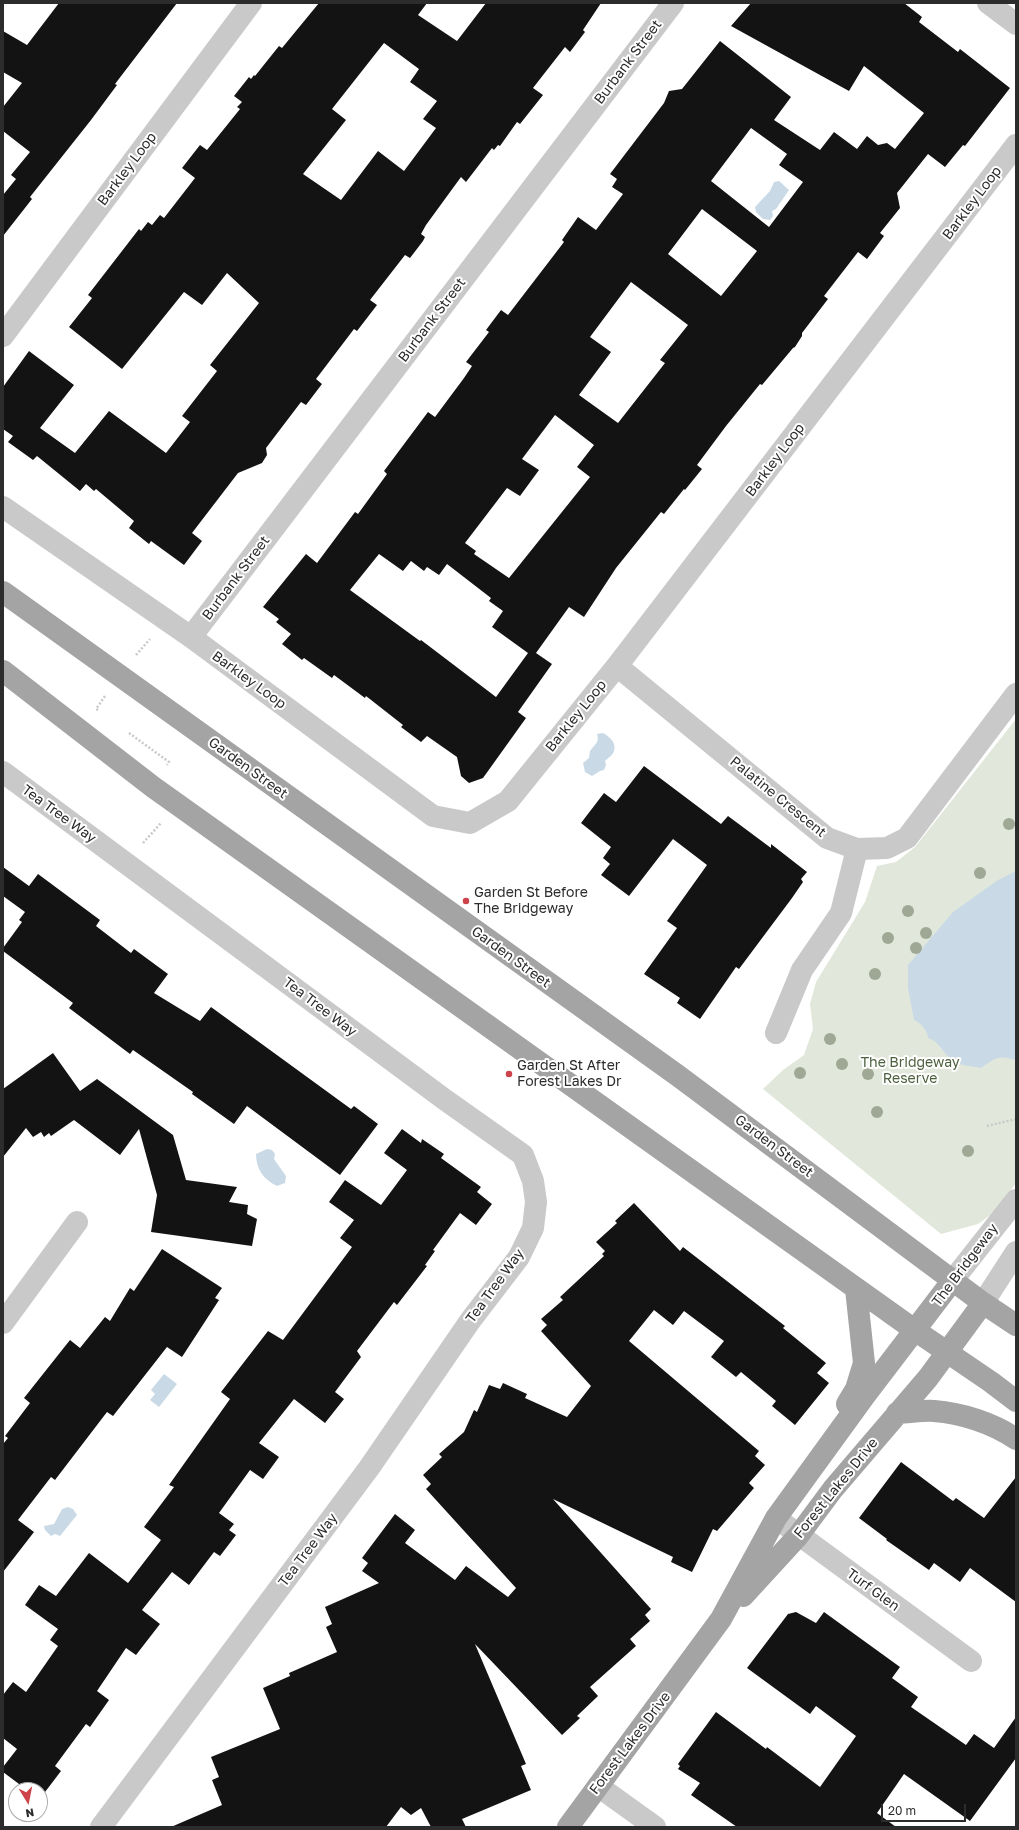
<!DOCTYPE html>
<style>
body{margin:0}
#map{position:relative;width:1019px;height:1830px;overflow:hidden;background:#fff;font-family:"Golos Text",sans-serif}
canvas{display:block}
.frame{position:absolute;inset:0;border:4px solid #2c2c2c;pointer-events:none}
.north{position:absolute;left:8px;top:1782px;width:40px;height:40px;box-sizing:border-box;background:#fff;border:1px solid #ababab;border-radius:50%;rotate:170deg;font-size:11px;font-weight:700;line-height:16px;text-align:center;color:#2c2c2c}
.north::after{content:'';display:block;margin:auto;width:14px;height:18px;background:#ce4349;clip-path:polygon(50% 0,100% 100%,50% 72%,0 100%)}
.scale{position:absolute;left:881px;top:1804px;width:85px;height:18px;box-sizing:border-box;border:2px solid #2c2c2c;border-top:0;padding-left:5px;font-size:12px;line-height:14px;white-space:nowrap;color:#2c2c2c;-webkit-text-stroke:3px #fff;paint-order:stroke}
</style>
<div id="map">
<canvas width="1019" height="1830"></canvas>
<div class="frame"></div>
<div class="north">N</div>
<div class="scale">20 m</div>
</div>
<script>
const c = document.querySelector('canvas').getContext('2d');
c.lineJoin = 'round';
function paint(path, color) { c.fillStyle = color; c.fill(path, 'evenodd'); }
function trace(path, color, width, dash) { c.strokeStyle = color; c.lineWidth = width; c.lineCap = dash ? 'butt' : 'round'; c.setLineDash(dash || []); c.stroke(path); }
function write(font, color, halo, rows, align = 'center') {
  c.font = font + ' "Golos Text",sans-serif'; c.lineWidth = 4; c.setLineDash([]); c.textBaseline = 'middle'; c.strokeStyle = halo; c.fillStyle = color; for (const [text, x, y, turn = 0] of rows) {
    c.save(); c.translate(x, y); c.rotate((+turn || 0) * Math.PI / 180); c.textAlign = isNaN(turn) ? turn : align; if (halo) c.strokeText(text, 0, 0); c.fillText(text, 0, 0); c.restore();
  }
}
paint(new Path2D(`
 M 1016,719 L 1016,1183 L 996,1211 L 978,1224 L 941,1234 L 763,1089 L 783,1070 L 804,1055 L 813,1029 L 810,1004 L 816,982 L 865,902 L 877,866 L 896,862 L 915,847 Z`), '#e1e8db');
paint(new Path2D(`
 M 779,181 L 789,190 L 776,209 L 772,211 L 773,216 L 770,220 L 763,219 L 756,212 L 755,207 L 770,191 L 774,182 Z
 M 603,733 C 609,736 617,743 614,751 C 613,755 608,758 605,761 L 606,765 L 604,770 L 600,771 L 592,776 L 585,772 L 583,763 L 589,758 L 590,751 C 594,745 600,743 597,734 Z
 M 1016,871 L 1016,1060 C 999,1055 996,1057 981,1068 C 971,1066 959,1066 951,1059 C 942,1052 939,1041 928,1038 C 928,1031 920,1022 914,1020 L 908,988 L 908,965 L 953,912 L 998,880 Z
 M 267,1149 L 272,1150 L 275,1154 L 274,1159 L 286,1176 L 285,1183 L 277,1186 C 264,1180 256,1169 256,1154 Z
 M 164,1374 L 177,1384 L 159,1407 L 150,1400 L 155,1394 L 151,1390 Z
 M 68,1507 L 73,1509 L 77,1515 L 60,1536 L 55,1534 L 51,1536 L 45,1530 L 44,1526 L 54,1524 L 62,1509 Z`), '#c9dae6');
paint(new Path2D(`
 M 59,3 L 177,3 L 115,84 L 117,85 L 91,120 L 30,197 L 32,199 L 3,236 L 3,195 L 16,179 L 11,175 L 30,152 L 3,131 L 3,107 L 22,83 L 3,72 L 3,31 L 27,45 Z
 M 319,3 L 427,3 L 418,15 L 457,41 L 486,3 L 601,3 L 583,30 L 585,32 L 570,52 L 565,47 L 533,88 L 543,95 L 520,124 L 517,122 L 500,146 L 498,145 L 494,150 L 492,148 L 466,182 L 461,177 L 426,225 L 421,234 L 425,237 L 423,241 L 410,258 L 405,255 L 370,300 L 377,305 L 357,331 L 354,329 L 316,379 L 322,384 L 306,405 L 301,402 L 266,448 L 267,455 L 262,463 L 238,473 L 192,533 L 202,541 L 184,565 L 151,541 L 149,544 L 129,528 L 134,521 L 96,489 L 94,491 L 86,484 L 80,491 L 37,456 L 33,460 L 8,442 L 13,436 L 3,429 L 3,387 L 29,351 L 74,385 L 40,428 L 75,453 L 109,411 L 166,453 L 190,422 L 182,416 L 217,371 L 210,365 L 259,303 L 227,273 L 202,305 L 184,292 L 122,369 L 69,327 L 92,298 L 88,295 L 139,229 L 141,231 L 148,222 L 152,225 L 160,215 L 164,218 L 195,178 L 182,168 L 200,145 L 207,150 L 240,109 L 237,107 L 242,102 L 234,96 L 249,77 L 251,79 L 254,75 L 255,76 L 279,46 L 282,48 ZM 384,43 L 419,69 L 410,82 L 437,101 L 423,119 L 436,128 L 404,171 L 378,151 L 341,200 L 303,174 L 346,120 L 332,109 Z
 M 751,3 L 904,3 L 922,17 L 919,22 L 958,52 L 960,49 L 1010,88 L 965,146 L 963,145 L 945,167 L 928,154 L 897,193 L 900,208 L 880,233 L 884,236 L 867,259 L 858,252 L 824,296 L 828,299 L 802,333 L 802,336 L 795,347 L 793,348 L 762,385 L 760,384 L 726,426 L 697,465 L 702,469 L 685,490 L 684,489 L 664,514 L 661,512 L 616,568 L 584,617 L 569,607 L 536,653 L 552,664 L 518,712 L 526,718 L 483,778 L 469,783 L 461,776 L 457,757 L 427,736 L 421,742 L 401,727 L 403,725 L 366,696 L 365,698 L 334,675 L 332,678 L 304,658 L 302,660 L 282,644 L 291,634 L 276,622 L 279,619 L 263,607 L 306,554 L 317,563 L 355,512 L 358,514 L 387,474 L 384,471 L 428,412 L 435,417 L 464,378 L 472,366 L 466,362 L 489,332 L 486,330 L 501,310 L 508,315 L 564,242 L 562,240 L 578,217 L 596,230 L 623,194 L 612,187 L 617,179 L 610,174 L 664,103 L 669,91 L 682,89 L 720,41 L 791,97 L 774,120 L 820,150 L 834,132 L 857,149 L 867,136 L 878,145 L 887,143 L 895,149 L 924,113 L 864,66 L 849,91 L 731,26 ZM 751,128 L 787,154 L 779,165 L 803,182 L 769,227 L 711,181 ZM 702,209 L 757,251 L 721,296 L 668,254 ZM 631,282 L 688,325 L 660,360 L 665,363 L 618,423 L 579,395 L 611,352 L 590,337 ZM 555,415 L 594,445 L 577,467 L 590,477 L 509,578 L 474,554 L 476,551 L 465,543 L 507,488 L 520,496 L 539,470 L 522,459 ZM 379,554 L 403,571 L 411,561 L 424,571 L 427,567 L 439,575 L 447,564 L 491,598 L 489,601 L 503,611 L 492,627 L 528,653 L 496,697 L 421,640 L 420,641 L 350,590 Z
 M 644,766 L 721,824 L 728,816 L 771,848 L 771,844 L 807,872 L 801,879 L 803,882 L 792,898 L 739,969 L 736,967 L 700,1019 L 677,1003 L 680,998 L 644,974 L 677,928 L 667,921 L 707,865 L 673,839 L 629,896 L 601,875 L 610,864 L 603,858 L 611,847 L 581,823 L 604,793 L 616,802 Z
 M 3,867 L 29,886 L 38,874 L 100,920 L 96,926 L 131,953 L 134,949 L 168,974 L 154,993 L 200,1021 L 211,1007 L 351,1109 L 354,1106 L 378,1124 L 340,1175 L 247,1106 L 234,1124 L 192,1094 L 193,1092 L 133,1050 L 130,1054 L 69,1008 L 73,1003 L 3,951 L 3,948 L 22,922 L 19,920 L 25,912 L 3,896 Z
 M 53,1053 L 80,1091 L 97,1079 L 173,1135 L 186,1180 L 237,1187 L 229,1202 L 248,1205 L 247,1214 L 257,1219 L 252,1246 L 151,1232 L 157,1195 L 139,1129 L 120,1155 L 74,1120 L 51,1136 L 49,1133 L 44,1137 L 41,1132 L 33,1137 L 26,1128 L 3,1157 L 3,1089 Z
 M 402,1129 L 421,1143 L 422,1139 L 444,1154 L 441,1158 L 481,1187 L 477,1192 L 492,1204 L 476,1225 L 460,1213 L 433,1250 L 435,1251 L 425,1265 L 427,1266 L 397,1305 L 394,1302 L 357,1351 L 361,1357 L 335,1392 L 344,1399 L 325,1423 L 294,1399 L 259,1443 L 279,1457 L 263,1479 L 250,1470 L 219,1513 L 234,1524 L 229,1530 L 236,1535 L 220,1556 L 214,1552 L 189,1585 L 172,1572 L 142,1610 L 160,1624 L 136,1655 L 126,1648 L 97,1691 L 109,1700 L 90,1727 L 86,1724 L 55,1766 L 61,1771 L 42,1796 L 40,1794 L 40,1790 L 27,1790 L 3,1772 L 3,1767 L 17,1749 L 3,1738 L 3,1695 L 13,1682 L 26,1692 L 58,1646 L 50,1640 L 58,1629 L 25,1605 L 39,1585 L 56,1596 L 89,1553 L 128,1583 L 161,1540 L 144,1527 L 174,1487 L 169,1485 L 230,1399 L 221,1392 L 268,1331 L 283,1340 L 352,1247 L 340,1238 L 354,1220 L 329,1202 L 345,1180 L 381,1205 L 407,1170 L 384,1153 Z
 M 634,1203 L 680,1251 L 683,1247 L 785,1326 L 783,1328 L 826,1363 L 817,1373 L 829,1383 L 795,1425 L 772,1406 L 776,1401 L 741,1372 L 736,1377 L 711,1357 L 724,1341 L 684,1311 L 673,1325 L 654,1310 L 629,1341 L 759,1451 L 755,1456 L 765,1465 L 749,1483 L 754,1488 L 717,1531 L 713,1529 L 692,1572 L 671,1562 L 673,1557 L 553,1499 L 651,1609 L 645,1615 L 650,1621 L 630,1639 L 636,1646 L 590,1687 L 598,1696 L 577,1716 L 580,1718 L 562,1735 L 475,1644 L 526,1764 L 521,1766 L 531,1790 L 462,1819 L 466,1827 L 431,1827 L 421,1808 L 411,1815 L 401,1807 L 386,1827 L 171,1827 L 222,1805 L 212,1780 L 219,1777 L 211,1757 L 280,1729 L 263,1688 L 290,1676 L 289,1673 L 337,1652 L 326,1627 L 332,1624 L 325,1607 L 379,1583 L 362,1571 L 368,1563 L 362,1558 L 395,1514 L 415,1530 L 405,1543 L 455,1580 L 466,1566 L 508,1597 L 516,1588 L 426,1489 L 431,1484 L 423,1475 L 442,1457 L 439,1454 L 464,1432 L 474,1410 L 477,1412 L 489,1385 L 500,1389 L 503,1383 L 527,1394 L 525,1398 L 567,1417 L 591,1386 L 541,1331 L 547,1325 L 541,1319 L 563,1300 L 560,1297 L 604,1256 L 602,1254 L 605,1251 L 596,1242 L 617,1223 L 615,1221 Z
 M 162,1249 L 222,1288 L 215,1298 L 219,1300 L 182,1357 L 167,1347 L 113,1416 L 107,1412 L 55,1480 L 51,1477 L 18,1520 L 34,1532 L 3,1572 L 3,1444 L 8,1438 L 5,1436 L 30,1403 L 24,1398 L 70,1340 L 80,1348 L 105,1317 L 110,1321 L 130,1288 L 134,1291 Z
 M 901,1462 L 953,1501 L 956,1498 L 984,1518 L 1016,1477 L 1016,1602 L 970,1568 L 960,1582 L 934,1563 L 929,1570 L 886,1540 L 887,1539 L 859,1518 Z
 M 796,1612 L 816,1623 L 824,1612 L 900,1667 L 892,1678 L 918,1697 L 911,1707 L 966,1745 L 974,1734 L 994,1748 L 1016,1717 L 1016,1758 L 970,1821 L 904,1774 L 877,1813 L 896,1827 L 737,1827 L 691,1795 L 700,1783 L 678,1769 L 680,1766 L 678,1764 L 716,1712 L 766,1749 L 767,1747 L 820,1787 L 856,1736 L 816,1706 L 810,1714 L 747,1668 L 788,1614 Z`), '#131313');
trace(new Path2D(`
 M 136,655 L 150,639
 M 98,710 L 96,709 L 105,696
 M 129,733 L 169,762 L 167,765
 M 143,843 L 161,823
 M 987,1126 L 1016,1119`), '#c9c9c9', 2.5, [2, 2]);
trace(new Path2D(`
 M 988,3 L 1016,24
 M 3,336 L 251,3
 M 3,507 L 191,637 L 433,816 L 470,823 L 508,801 L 617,666 L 1016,145
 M 191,637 L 673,3
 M 617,666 L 827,838 L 857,849 L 887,848 L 907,838 L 1016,694
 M 3,772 L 444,1099 L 523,1155 L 533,1181 L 536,1202 L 533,1228 L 519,1257 L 470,1321 L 369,1468 L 101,1827
 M 776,1033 L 802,970 L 841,913 L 857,849
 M 953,1280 L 1016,1200
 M 983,1303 L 1016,1252
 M 3,1323 L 77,1222
 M 776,1518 L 971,1661
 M 598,1786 L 655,1827`), '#c9c9c9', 22);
trace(new Path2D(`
 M 3,592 L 677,1075 L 983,1303 L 1016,1325
 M 3,671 L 153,787 L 916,1331 L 991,1382 L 1016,1401
 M 847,1404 L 856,1389 L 864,1363 L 856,1289
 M 897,1413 C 909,1413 922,1410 934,1411 C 961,1413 993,1423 1016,1439
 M 743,1596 L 798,1536 L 833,1489 L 928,1378 L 983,1303
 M 568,1827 L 721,1619 L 776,1518 L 866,1394 L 953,1280`), '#a4a4a4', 22);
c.fillStyle = '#9ea895';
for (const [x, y] of [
 [1009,824],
 [980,873],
 [908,911],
 [926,933],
 [888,938],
 [916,948],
 [875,974],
 [830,1039],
 [842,1064],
 [800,1073],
 [868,1074],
 [877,1112],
 [968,1151]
]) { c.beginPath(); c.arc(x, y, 6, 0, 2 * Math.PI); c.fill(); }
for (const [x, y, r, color] of [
 [466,901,4,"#ce4349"],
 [509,1074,4,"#ce4349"]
]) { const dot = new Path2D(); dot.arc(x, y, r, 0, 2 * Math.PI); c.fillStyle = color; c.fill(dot); trace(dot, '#fff', 1.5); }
write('14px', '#2c2c2c', '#fff', [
 ["Burbank Street",628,62,-53],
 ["Barkley Loop",127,169,-53],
 ["Barkley Loop",972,203,-53],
 ["Burbank Street",432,320,-53],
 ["Barkley Loop",775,460,-53],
 ["Burbank Street",236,578,-53],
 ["Barkley Loop",249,680,36],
 ["Barkley Loop",576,716,-51],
 ["Garden Street",248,768,36],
 ["Palatine Crescent",778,797,39],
 ["Tea Tree Way",59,814,36],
 ["Garden Street",511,957,36],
 ["Tea Tree Way",320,1007,37],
 ["Garden Street",774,1146,37],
 ["The Bridgeway",965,1265,-53],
 ["Tea Tree Way",495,1286,-54],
 ["Forest Lakes Drive",836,1488,-51],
 ["Tea Tree Way",308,1550,-53],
 ["Turf Glen",873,1590,36],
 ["Forest Lakes Drive",630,1743,-53]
]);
write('14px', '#2c2c2c', '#fff', [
 ["Garden St Before",474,893],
 ["The Bridgeway",474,909],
 ["Garden St After",517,1066],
 ["Forest Lakes Dr",517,1082]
], 'left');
write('14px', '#4e613f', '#fff', [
 ["The Bridgeway",910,1063],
 ["Reserve",910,1079]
]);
</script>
